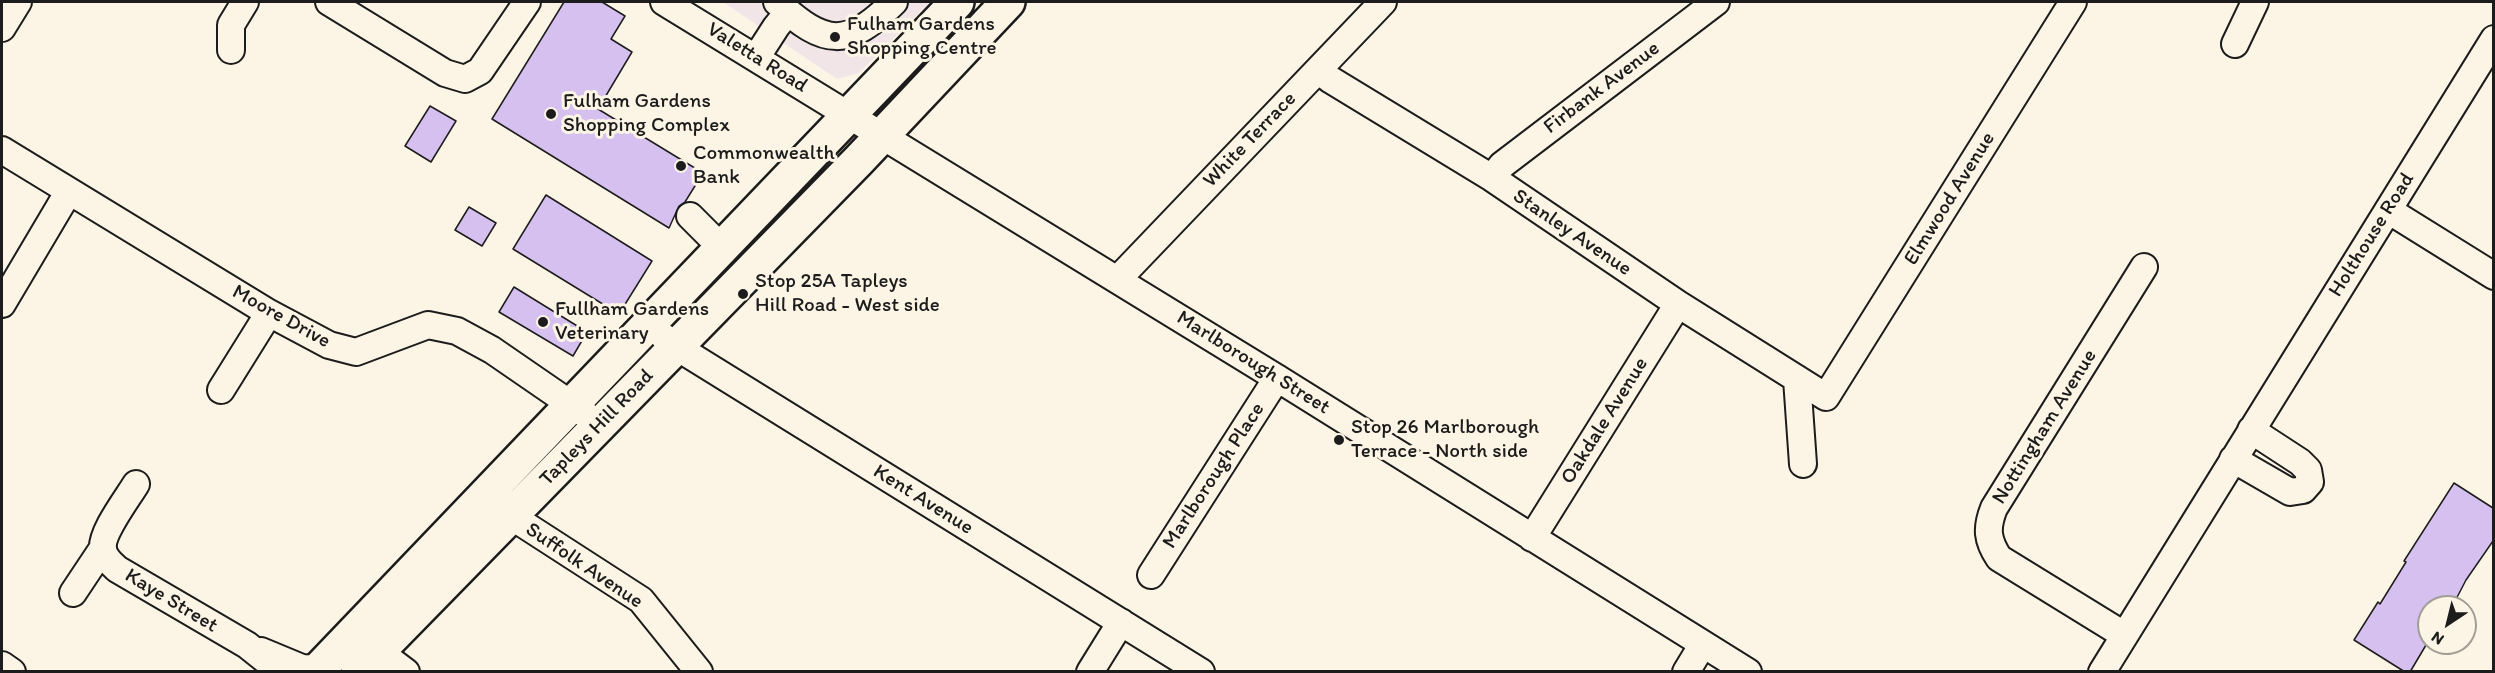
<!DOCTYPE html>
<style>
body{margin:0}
#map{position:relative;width:2495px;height:673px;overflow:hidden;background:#fcf5e5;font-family:Itim,sans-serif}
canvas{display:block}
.frame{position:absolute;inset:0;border:3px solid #1c1c1c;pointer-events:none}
.north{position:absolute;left:2417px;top:595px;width:60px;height:60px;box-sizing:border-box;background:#fcf5e5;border:2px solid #a29e95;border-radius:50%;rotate:215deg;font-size:16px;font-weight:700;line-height:24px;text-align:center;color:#1c1c1c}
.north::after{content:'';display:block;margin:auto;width:21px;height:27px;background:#1c1c1c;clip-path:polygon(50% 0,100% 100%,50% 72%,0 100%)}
</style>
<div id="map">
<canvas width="2495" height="673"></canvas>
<div class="frame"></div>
<div class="north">N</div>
</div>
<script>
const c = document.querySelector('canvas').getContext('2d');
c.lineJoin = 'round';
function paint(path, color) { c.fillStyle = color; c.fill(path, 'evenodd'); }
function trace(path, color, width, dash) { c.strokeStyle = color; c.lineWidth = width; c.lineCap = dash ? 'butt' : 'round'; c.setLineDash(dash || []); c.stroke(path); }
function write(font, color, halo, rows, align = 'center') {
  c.font = font + ' Itim,sans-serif'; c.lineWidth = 6; c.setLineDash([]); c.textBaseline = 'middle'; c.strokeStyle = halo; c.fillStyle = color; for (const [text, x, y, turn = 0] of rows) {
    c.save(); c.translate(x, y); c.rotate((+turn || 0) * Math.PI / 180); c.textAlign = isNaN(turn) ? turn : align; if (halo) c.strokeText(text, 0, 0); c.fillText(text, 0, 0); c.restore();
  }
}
paint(new Path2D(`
 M 723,2 L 930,2 L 859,73 L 837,79 Z`), '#f1e5e8');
const building = new Path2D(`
 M 564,2 L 602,2 L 625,16 L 611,39 L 632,52 L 598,109 L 703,173 L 685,202 L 679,206 L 669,228 L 492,119 Z
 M 430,106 L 456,121 L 431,162 L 405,146 Z
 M 546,195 L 652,261 L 619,314 L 513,249 Z
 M 469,207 L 496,223 L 482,246 L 455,230 Z
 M 514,287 L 587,332 L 573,356 L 499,312 Z
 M 2454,483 L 2493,508 L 2493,541 L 2466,580 L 2452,607 L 2429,607 L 2429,640 L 2410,672 L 2405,672 L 2354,640 L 2378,602 L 2380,604 L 2406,562 L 2404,561 Z`);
paint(building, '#d6c0f0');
trace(building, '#1c1c1c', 1.5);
const minor = new Path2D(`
 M 329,2 L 445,73 L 465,79 L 480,71 L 527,2
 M 664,2 L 1277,378 L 1748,672
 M 777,2 C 825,47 848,48 894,2
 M 2,28 L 18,2
 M 2235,44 L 2255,2
 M 231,50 L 231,25 L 245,2
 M 756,58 L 776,27 L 788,12
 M 1318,70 L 1331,80 L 1492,178 L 1678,304 L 1826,397 L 2073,2
 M 2,150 L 269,313 L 329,345 L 356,352 L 428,325 L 457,331 L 492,350 L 585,414
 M 1492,178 L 1502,165 L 1716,2
 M 2388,210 L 2494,276
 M 690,216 L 722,248
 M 1118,279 L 1383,2
 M 2,304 L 69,191
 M 664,337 L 675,346 L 1201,672
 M 1797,379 L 1803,464
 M 221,390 L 269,313
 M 2233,459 L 2290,492 L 2303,490 L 2310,482 L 2308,470 L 2300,462 L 2251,430
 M 136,484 C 127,499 100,534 103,550 C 105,559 111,563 117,569 L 247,645 L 272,665 L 276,672
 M 497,507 L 641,600 L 699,672
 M 1532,538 L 1678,304
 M 1151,575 L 1277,378
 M 73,593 L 103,548
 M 2124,635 L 1999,558 C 1987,540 1986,528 1994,508 L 2144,267
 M 365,641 L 406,672
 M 261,651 L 302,668 L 318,669
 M 2,665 L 12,672
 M 1090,672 L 1121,622
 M 1686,672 L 1703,644
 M 2102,672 L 2494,39`);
const major = new Path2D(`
 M 316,672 L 957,2
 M 358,672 L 859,160 L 1008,2`);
trace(minor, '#1c1c1c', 30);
trace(major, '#1c1c1c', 38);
trace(minor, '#fcf5e5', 26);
trace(major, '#fcf5e5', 33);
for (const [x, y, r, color] of [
 [835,37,6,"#1c1c1c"],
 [551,114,6,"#1c1c1c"],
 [681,166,6,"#1c1c1c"],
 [743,294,6,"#1c1c1c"],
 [543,322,6,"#1c1c1c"],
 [1339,440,6,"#1c1c1c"]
]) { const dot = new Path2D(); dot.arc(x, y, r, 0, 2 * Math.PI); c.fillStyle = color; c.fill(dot); trace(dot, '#fcf5e5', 2); }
write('21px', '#1c1c1c', '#fcf5e5', [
 ["Fulham Gardens",847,25],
 ["Shopping Centre",847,49],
 ["Fulham Gardens",563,102],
 ["Shopping Complex",563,126],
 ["Commonwealth",693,154],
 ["Bank",693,178],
 ["Stop 25A Tapleys",755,282],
 ["Hill Road - West side",755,306],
 ["Fullham Gardens",555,310],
 ["Veterinary",555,334],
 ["Stop 26 Marlborough",1351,428],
 ["Terrace - North side",1351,452]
], 'left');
write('21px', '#1c1c1c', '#fcf5e5', [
 ["Valetta Road",757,58,32],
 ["Firbank Avenue",1602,88,-37],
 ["White Terrace",1250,140,-46],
 ["Elmwood Avenue",1950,199,-58],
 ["Stanley Avenue",1572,233,34],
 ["Holthouse Road",2372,235,-58],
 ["Moore Drive",281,317,29],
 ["Marlborough Street",1253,363,32],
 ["Oakdale Avenue",1605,421,-58],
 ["Nottingham Avenue",2045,427,-58],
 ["Tapleys Hill Road",597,428,-46],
 ["Marlborough Place",1214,476,-57],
 ["Kent Avenue",923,500,32],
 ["Suffolk Avenue",584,566,34],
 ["Kaye Street",171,601,31]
]);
</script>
